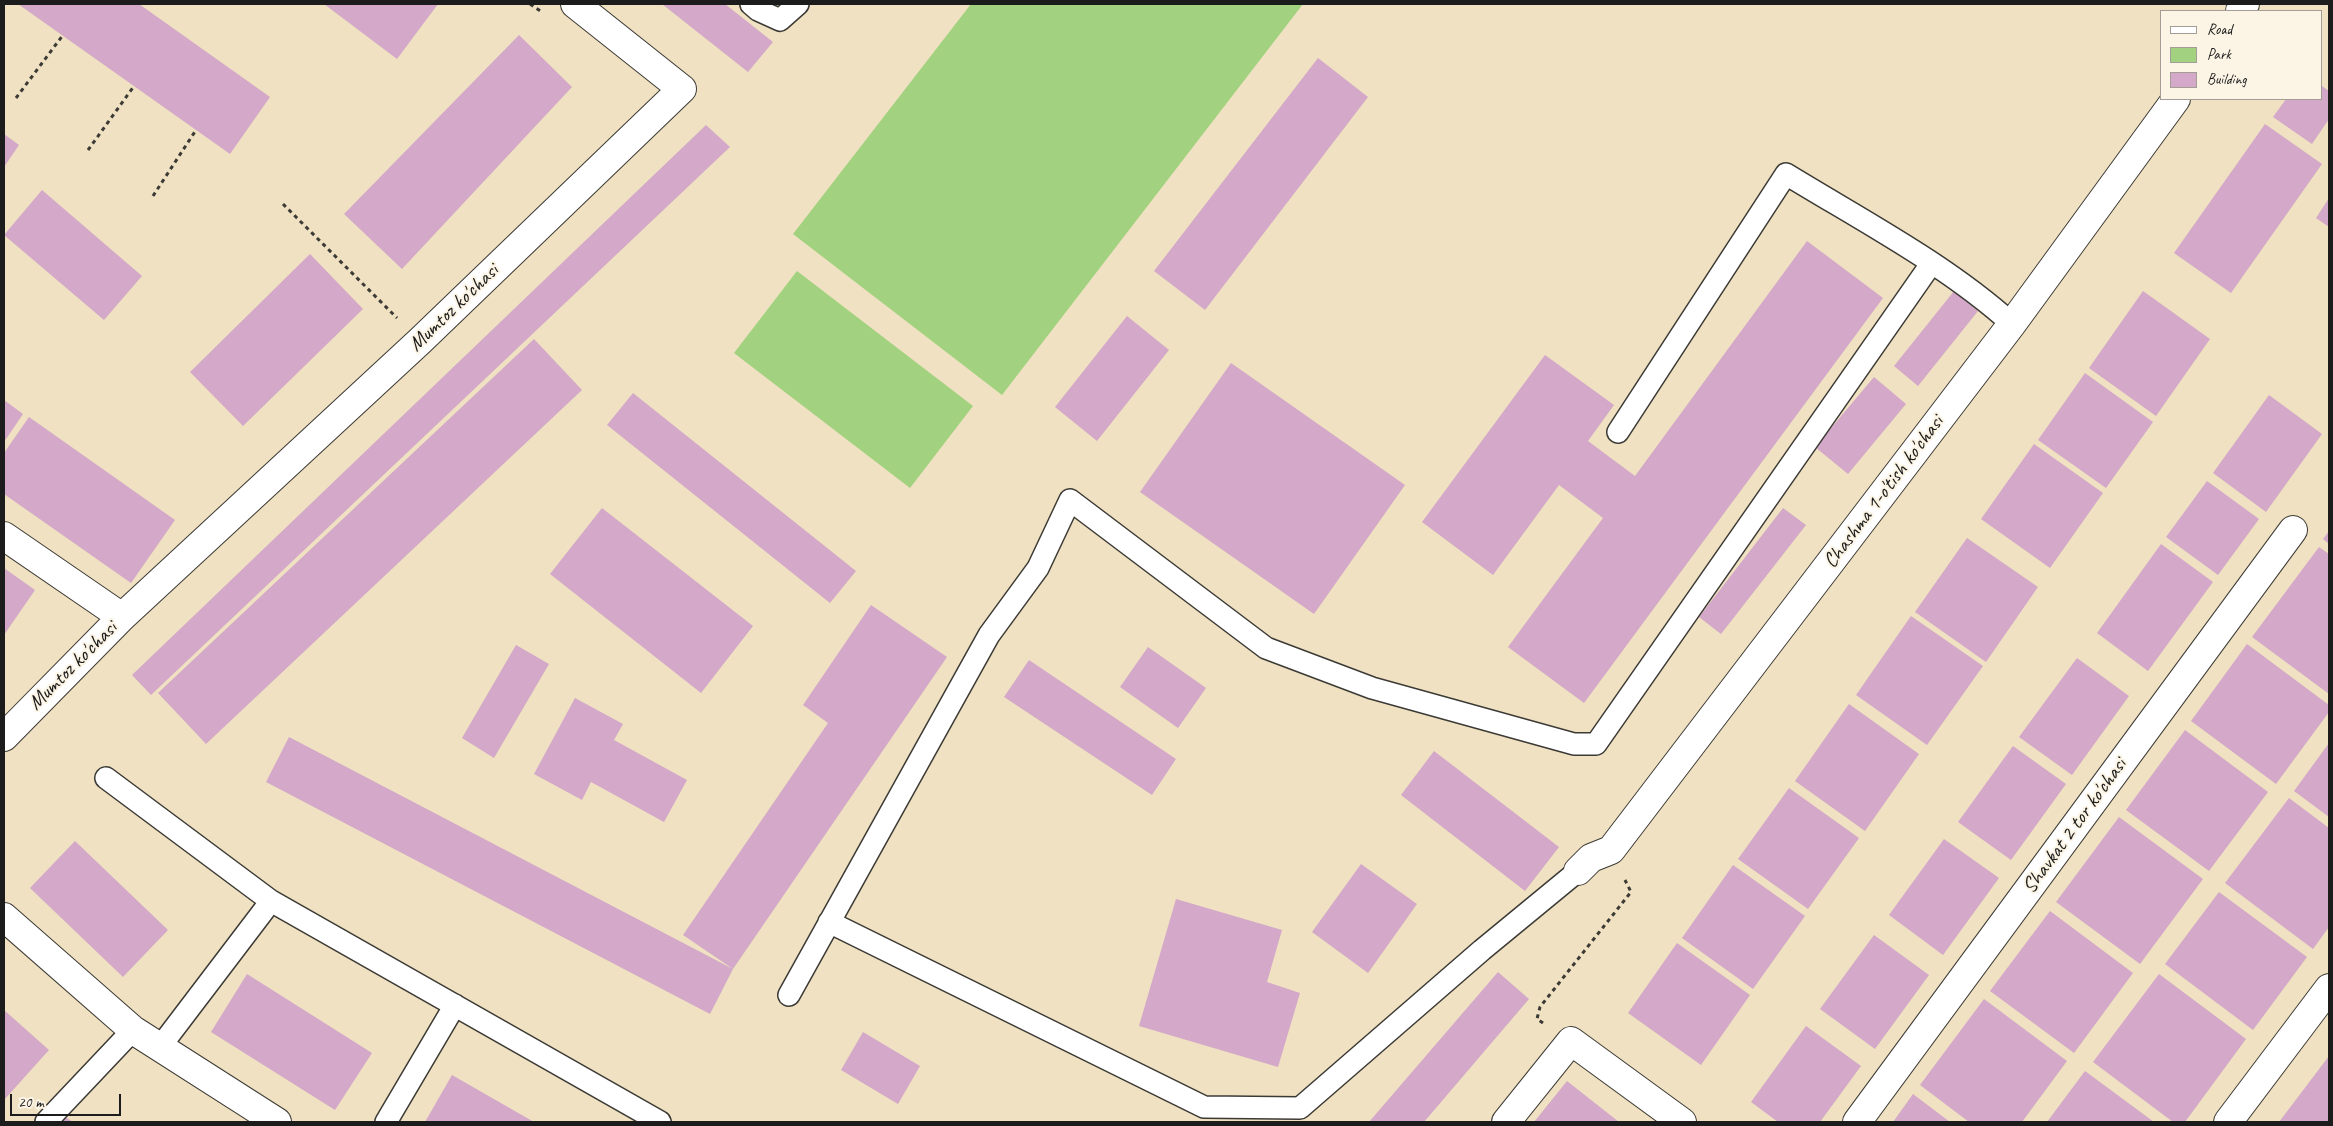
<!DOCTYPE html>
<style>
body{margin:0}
#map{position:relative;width:2333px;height:1126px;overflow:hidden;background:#efe1c1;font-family:Caveat,sans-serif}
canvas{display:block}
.frame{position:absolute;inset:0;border:5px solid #1c1c1c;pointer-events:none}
.legend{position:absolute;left:2160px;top:10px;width:162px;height:90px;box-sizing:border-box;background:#fcf5e5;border:1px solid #a29e95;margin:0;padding:6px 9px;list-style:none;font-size:15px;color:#1c1c1c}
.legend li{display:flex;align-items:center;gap:10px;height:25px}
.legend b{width:25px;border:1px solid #a29e95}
.scale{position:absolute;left:10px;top:1094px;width:111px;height:22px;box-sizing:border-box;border:2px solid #1c1c1c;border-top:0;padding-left:6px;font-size:15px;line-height:18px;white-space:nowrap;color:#1c1c1c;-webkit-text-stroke:4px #fcf5e5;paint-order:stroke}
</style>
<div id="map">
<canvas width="2333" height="1126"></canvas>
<div class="frame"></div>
<ul class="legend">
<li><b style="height:6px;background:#fff"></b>Road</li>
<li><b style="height:14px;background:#a2d17f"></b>Park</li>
<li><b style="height:14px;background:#d3a8c8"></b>Building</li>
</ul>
<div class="scale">20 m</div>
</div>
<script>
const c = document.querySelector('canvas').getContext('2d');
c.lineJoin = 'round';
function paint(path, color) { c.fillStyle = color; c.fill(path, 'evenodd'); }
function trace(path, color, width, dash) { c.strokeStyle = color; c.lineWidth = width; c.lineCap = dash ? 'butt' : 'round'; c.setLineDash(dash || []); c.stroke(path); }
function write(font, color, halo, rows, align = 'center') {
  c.font = font + ' Caveat,sans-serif'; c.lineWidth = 4; c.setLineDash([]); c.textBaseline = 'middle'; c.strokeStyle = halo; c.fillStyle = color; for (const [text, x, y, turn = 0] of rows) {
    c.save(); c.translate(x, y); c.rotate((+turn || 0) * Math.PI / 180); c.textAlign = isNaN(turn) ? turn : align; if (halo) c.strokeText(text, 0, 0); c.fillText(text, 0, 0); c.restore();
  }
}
paint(new Path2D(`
 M 971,4 L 1303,4 L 1002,395 L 793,234 Z
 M 797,271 L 973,406 L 910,488 L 734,353 Z`), '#a2d17f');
paint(new Path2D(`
 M 18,4 L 139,4 L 270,97 L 230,154 Z
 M 324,4 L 438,4 L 397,59 Z
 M 662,4 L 725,4 L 773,42 L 748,72 Z
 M 519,35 L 572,87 L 402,269 L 344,214 Z
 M 1318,58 L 1368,97 L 1205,310 L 1154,271 Z
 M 2322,86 L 2329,91 L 2329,119 L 2312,144 L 2273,117 L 2286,99 L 2322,99 Z
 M 2265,124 L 2322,164 L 2231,293 L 2174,253 Z
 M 706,125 L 730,147 L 151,695 L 132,675 Z
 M 4,134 L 19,145 L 4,167 Z
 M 42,190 L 142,276 L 104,320 L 4,235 Z
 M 2329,198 L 2329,227 L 2316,218 Z
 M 1807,241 L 1883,298 L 1584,703 L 1508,647 L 1603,518 L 1559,485 L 1493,575 L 1422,522 L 1545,355 L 1614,405 L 1588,441 L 1635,476 Z
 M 310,254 L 363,309 L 243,426 L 190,372 Z
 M 1954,291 L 1978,311 L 1918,386 L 1894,366 Z
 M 2143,291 L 2210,339 L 2156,416 L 2089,368 Z
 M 1127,316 L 1169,350 L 1097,441 L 1055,407 Z
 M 534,339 L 582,390 L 206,744 L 158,693 Z
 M 1231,363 L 1405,485 L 1314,614 L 1140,492 Z
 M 2085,373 L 2153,422 L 2106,488 L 2038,440 Z
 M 1874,377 L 1906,404 L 1848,474 L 1815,447 Z
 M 633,393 L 856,571 L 830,603 L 607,425 Z
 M 2269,395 L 2322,434 L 2266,512 L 2213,473 Z
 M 4,400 L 23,414 L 4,442 Z
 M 29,417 L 175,520 L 131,583 L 4,494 L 4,453 Z
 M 2034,444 L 2103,493 L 2050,568 L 1981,519 Z
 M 2207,481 L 2259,519 L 2218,575 L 2166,537 Z
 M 602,508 L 753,626 L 701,693 L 550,574 Z
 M 1783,508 L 1806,525 L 1721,634 L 1699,617 Z
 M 2329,531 L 2329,544 L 2323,539 Z
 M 1967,538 L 2038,587 L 1986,662 L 1915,612 Z
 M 2161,544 L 2213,582 L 2148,671 L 2097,633 Z
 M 2319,547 L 2329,554 L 2329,694 L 2252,637 Z
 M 4,568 L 35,590 L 4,635 Z
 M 871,605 L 947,657 L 733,969 L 683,935 L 828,723 L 803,705 Z
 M 1911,616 L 1983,666 L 1927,745 L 1856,695 Z
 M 2247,644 L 2329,705 L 2329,712 L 2276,784 L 2191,721 Z
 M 516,645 L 549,664 L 494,758 L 462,738 Z
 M 1148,647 L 1206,688 L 1178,728 L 1120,687 Z
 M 2077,658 L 2129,696 L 2072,775 L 2019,737 Z
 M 1029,660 L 1176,759 L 1152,795 L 1004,697 Z
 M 575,698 L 623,724 L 614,740 L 687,780 L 664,822 L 591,782 L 582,800 L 534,774 Z
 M 1849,704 L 1919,754 L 1865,831 L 1795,781 Z
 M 2185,730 L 2268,792 L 2209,871 L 2126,810 Z
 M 289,737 L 733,969 L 710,1014 L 266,782 Z
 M 2329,743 L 2329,817 L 2294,791 Z
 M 2013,746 L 2066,784 L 2011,860 L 1958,822 Z
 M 1434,751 L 1559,847 L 1525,891 L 1401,795 Z
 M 1789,788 L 1859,838 L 1808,909 L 1738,859 Z
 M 2289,798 L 2329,828 L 2329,927 L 2313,949 L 2225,883 Z
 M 2119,817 L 2203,879 L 2140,964 L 2056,902 Z
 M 1944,839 L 1999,878 L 1943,955 L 1889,915 Z
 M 75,841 L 168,930 L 123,977 L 30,888 Z
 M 1361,864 L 1417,904 L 1368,973 L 1312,932 Z
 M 1733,865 L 1805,916 L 1753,989 L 1682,938 Z
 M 2219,892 L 2307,957 L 2253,1030 L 2165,964 Z
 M 1176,899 L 1282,930 L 1267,982 L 1300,993 L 1278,1067 L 1139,1026 Z
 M 2050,911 L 2133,973 L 2074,1053 L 1990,991 Z
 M 1874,935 L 1929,975 L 1875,1049 L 1820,1009 Z
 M 1677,943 L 1750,995 L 1701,1065 L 1628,1013 Z
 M 1498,972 L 1529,999 L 1424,1122 L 1369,1122 Z
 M 247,974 L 372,1053 L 335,1110 L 211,1032 Z
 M 2159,974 L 2246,1039 L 2185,1122 L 2173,1122 L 2093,1062 Z
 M 1984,999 L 2067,1061 L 2022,1122 L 1969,1122 L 1920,1085 Z
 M 4,1010 L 49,1050 L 4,1100 Z
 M 1806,1026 L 1861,1066 L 1820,1122 L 1778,1122 L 1751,1102 Z
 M 863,1032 L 920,1066 L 898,1104 L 841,1070 Z
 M 2329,1056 L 2329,1122 L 2279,1122 Z
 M 2085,1071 L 2154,1122 L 2047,1122 Z
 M 452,1075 L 534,1122 L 425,1122 Z
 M 1567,1081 L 1619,1122 L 1534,1122 Z
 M 1913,1094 L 1950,1122 L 1893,1122 Z
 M 62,1115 L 73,1122 L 58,1122 Z`), '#d3a8c8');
const service = new Path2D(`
 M 751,4 L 758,10 L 780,20 L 798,4
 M 1618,432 L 1786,174 C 1861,220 1947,265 2012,324
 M 106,778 L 271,901
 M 829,922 L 1204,1107 L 1300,1108 L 1482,950 L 1578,871
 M 789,995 L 989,635 L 1038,568 L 1070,500 L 1266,648 L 1372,688 L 1574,744 L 1596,744 L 1931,264
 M 160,1047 L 271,901 L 660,1122
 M 46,1122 L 133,1030
 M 386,1122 L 455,1005`);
const minor = new Path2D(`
 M 2240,11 L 2245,4
 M 4,536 L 122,617
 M 4,737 L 122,617 L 420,341 L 682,89 L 575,4
 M 1578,871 L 1591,858 L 1611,850 L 2012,324 L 2176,99
 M 4,917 L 133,1030 L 277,1122
 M 1506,1122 L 1571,1041 L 1682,1122
 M 1857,1122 L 2293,530
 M 2228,1122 L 2329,988`);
trace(service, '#3c3a35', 24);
trace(minor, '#3c3a35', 30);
trace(new Path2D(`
 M 530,4 L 542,12
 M 16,98 L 63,35
 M 88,150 L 134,86
 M 153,196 L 196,130
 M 283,204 L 397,318
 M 1543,1023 L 1537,1019 L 1540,1007 L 1631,892 L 1625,880`), '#3c3a35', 3, [4, 4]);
trace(service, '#fff', 21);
trace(minor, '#fff', 28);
write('21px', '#1c1c1c', '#fcf5e5', [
 ["Mumtoz ko'chasi",454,308,-44],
 ["Chashma 1-o'tish ko'chasi",1884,492,-53],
 ["Mumtoz ko'chasi",73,666,-45],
 ["Shavkat 2 tor ko'chasi",2075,826,-54]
]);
</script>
